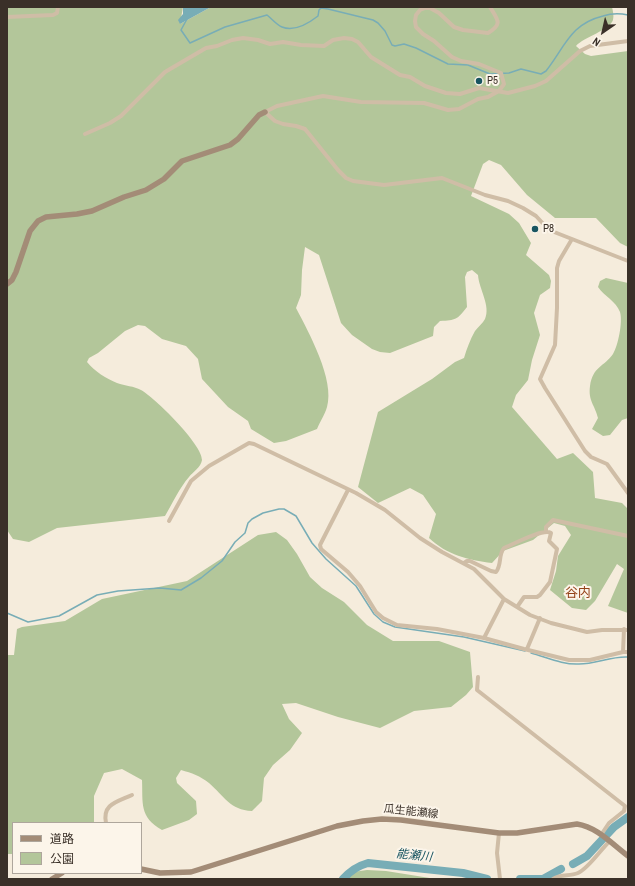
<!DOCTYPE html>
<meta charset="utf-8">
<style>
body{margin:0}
#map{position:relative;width:635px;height:886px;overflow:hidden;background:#f5ecdc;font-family:"Archivo Narrow","Noto Sans JP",sans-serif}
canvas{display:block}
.frame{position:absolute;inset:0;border:8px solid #3a3028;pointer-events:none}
.legend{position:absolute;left:12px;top:822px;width:130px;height:52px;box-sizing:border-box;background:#fcf5ea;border:1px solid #aea69c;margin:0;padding:5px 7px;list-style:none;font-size:12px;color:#3a3028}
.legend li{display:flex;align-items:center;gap:8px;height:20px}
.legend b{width:20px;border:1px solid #aea69c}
.north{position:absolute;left:583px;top:12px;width:40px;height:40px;-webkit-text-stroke:3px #fcf5ea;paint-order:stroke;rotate:214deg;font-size:11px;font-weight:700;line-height:16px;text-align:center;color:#3a3028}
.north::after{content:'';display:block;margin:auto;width:14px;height:18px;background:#3a3028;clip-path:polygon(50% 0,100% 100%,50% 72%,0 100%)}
</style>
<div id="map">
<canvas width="635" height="886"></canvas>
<div class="frame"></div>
<ul class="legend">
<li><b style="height:5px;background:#a38c77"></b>道路</li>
<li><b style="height:11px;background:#b3c69a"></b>公園</li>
</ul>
<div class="north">N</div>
</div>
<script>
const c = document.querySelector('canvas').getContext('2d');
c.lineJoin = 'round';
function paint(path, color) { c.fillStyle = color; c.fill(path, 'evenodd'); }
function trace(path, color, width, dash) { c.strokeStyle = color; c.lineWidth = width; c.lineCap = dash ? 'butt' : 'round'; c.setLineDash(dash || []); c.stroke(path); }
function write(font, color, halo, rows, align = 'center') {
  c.font = font + ' "Archivo Narrow","Noto Sans JP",sans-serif'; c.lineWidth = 4; c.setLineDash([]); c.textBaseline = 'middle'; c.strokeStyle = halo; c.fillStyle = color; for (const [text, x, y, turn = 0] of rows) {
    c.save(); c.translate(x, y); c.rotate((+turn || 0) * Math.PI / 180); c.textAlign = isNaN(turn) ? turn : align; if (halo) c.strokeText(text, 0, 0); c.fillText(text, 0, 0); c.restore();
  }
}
paint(new Path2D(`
 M 7,7 L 183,7 L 180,24 L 211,7 L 612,7 C 613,11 614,16 613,20 C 610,30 584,37 576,46 L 585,54 L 591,56 L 628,51 L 628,247 L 620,243 L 596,218 L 555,218 L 527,195 L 501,165 L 489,160 L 483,164 L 471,196 L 509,214 L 519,223 L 531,243 L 526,255 L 549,275 L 551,281 L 550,288 L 540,295 L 534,313 L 540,335 L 532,360 L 528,380 L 516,395 L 512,407 L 557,459 L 573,453 L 593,472 L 595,498 L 622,503 L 628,509 L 628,613 L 608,606 L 624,569 L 617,564 L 595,601 L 586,610 L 572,608 L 550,590 L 556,571 L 558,556 L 571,535 L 565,526 L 554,523 L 533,540 L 503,551 L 492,563 C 468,560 447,555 429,538 L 436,514 L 423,495 L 410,488 L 378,503 L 358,487 L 378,412 L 432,379 L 455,362 L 464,358 C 467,348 470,340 475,331 C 478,327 483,323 485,319 C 491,306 479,289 478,275 L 472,270 L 467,272 L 465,277 L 467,307 C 457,320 456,320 440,321 L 434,327 L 433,336 L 390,353 L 380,352 L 372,349 L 352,335 L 341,323 L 319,255 L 305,247 L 302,270 L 301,295 L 296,308 C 309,333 335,380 327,407 C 325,414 320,422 317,429 L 286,441 L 274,443 L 251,429 L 248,421 L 228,407 L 202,379 L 198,359 L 186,346 L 162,339 L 145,326 L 138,325 L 125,331 L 98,353 L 89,358 L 87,362 C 94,371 107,379 117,383 C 125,386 134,386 141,390 C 154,397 203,445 202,460 C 201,467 193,472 189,477 C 180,487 172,504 165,516 L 57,528 L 29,542 L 13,539 L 7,530 Z
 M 606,278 L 628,283 L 628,418 L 622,420 L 610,435 L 603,436 L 592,429 L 598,418 C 595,405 588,401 590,386 C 593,366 604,367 613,354 C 618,346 623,322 620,312 C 616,301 604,296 598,287 L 600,281 Z
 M 276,532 L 287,540 L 297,554 L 310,577 L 322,588 L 344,602 L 367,625 L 393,641 L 439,641 L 470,652 L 473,687 L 466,695 L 451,707 L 414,711 L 380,728 L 338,717 L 296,703 L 282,704 L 289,719 L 302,733 L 290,750 L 273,765 L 264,778 L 262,801 L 252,811 C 230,810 224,796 209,783 C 200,776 192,773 181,770 L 176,778 L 177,783 L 196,801 L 197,814 L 189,820 L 162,830 C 139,817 143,803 142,780 L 122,769 L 104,773 L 94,796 L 94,823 L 13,823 L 13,854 L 7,854 L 7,655 L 14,655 L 17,629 L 22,627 L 65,621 L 102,599 L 187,581 L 258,535 Z
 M 367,870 L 386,871 L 436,879 L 344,879 L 353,872 Z`), '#b3c69a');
paint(new Path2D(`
 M 183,7 L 211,7 L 180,24 L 178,20 L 183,14 Z`), '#78adb6');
trace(new Path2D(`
 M 187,19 L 181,30 L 190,43 L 225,27 L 267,15 C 272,19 277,25 282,27 C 294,32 309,23 318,16 L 319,10 L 321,8 L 328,9 L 373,20 L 378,23 L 385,31 L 392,45 L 395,46 L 404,44 L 416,48 L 448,64 L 468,65 L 490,74 L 509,73 L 521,69 L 541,74 L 546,71 C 565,47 570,24 603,16 C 612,13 619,13 628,15
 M 7,613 L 28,622 L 59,616 L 97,595 L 118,591 L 160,588 L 181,590 L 201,578 L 222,561 L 235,542 L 245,533 L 248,523 L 252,519 L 263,513 L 279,509 L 284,509 L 296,516 L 312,543 L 326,559 L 356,586 L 374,614 L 383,622 L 395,627 L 464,637 L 525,651
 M 531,653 C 546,657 563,665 579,664 C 596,664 611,656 628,657`), '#78adb6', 1.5);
trace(new Path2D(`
 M 573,864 L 587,856 L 614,827 L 628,817
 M 343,879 C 350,871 357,866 368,863 L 463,873 L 487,879
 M 520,879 L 543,879 L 561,869`), '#78adb6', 8);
trace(new Path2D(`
 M 490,7 C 498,20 503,24 488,33 L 463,30 L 454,27 L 439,13 L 430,8 L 425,8 L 420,10 L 416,15 L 415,21 L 416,27 L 423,34 L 434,41 L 452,57 L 461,61 L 479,64 L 501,73 L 504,84 L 499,91 L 488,97 L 478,99 L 459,109 L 448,110 L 424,103 L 361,102 L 323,96 L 277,106 L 265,112 L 275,121 L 283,124 L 296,126 L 305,129 L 338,170 L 346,178 L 353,181 L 384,185 L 442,178 L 485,195 L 508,201 L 523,208 L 536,216 L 549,230 L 628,261
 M 7,17 L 53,15 L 57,13 L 58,7
 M 85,134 L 110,123 L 121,116 L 165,72 L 206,48 L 217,46 L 232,40 L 243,38 L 258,40 L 270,44 L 283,42 L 301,45 L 324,46 L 333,40 L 344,38 L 352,39 L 358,42 L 371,57 L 400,75 L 410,77 L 425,86 L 446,93 L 460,94 L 479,88 L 508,93 L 535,86 L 546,81 L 580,51 L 590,46 L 628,41
 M 572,239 L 559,261 L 557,268 L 557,308 L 555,345 L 540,379 L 545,388 L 585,451 L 591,457 L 607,464 L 628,493
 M 348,490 L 320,545 L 321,549 L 348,572 L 360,586 L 376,612 L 383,618 L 397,625 L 437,629 L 484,638 L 524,649 L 569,660 L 590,660 L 623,652
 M 169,521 L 191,481 L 209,466 L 249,443 L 254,444 L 356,493 L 385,510 L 420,538 L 442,552 L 474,569 L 504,599 L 530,615 L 551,623 L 587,632 L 602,630 L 628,630
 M 546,531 L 546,527 L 553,520 L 628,536
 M 464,563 L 467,561 L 470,561 L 491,571 L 496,572 C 502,565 498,555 504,548 C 514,544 543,528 551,533 L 549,541 L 557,549 L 550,582 L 540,595 L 537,597 L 524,597 L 517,607
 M 624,629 L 623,652 L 628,652
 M 484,638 L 504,599
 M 527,649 L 540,618
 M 478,677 L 477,690 L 625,806 L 624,811 L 609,823 L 601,835
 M 106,823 C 102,804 117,802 132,795
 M 499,833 L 497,853 L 500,879
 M 553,879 C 562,873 569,877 578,873 C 589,868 600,850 610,841`), '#cfbda6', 4);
trace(new Path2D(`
 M 7,284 L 12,280 L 16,272 L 30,231 L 38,221 L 46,217 L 77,214 L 92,211 L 124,197 L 146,190 L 164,179 L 182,161 L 230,145 L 238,139 L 259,115 L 265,112
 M 141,869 L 160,873 L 191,872 L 337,826 L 363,821 L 382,819 L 401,820 L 499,833 L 517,833 L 577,824 C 597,827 612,844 628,856
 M 52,879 L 62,873`), '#a38c77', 5.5);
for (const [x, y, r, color] of [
 [479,81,4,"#185561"],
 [535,229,4,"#185561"]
]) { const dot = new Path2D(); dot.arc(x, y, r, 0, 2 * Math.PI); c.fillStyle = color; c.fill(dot); trace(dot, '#fcf5ea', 1.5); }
write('11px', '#3a3028', '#fcf5ea', [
 ["P5",487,81],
 ["P8",543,229]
], 'left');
write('11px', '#3a3028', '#fcf5ea', [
 ["瓜生能瀬線",411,812,6]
]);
write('italic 12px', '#185561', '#fcf5ea', [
 ["能瀬川",414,856,6]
]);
write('13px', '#934117', '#fcf5ea', [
 ["谷内",578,594]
]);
</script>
